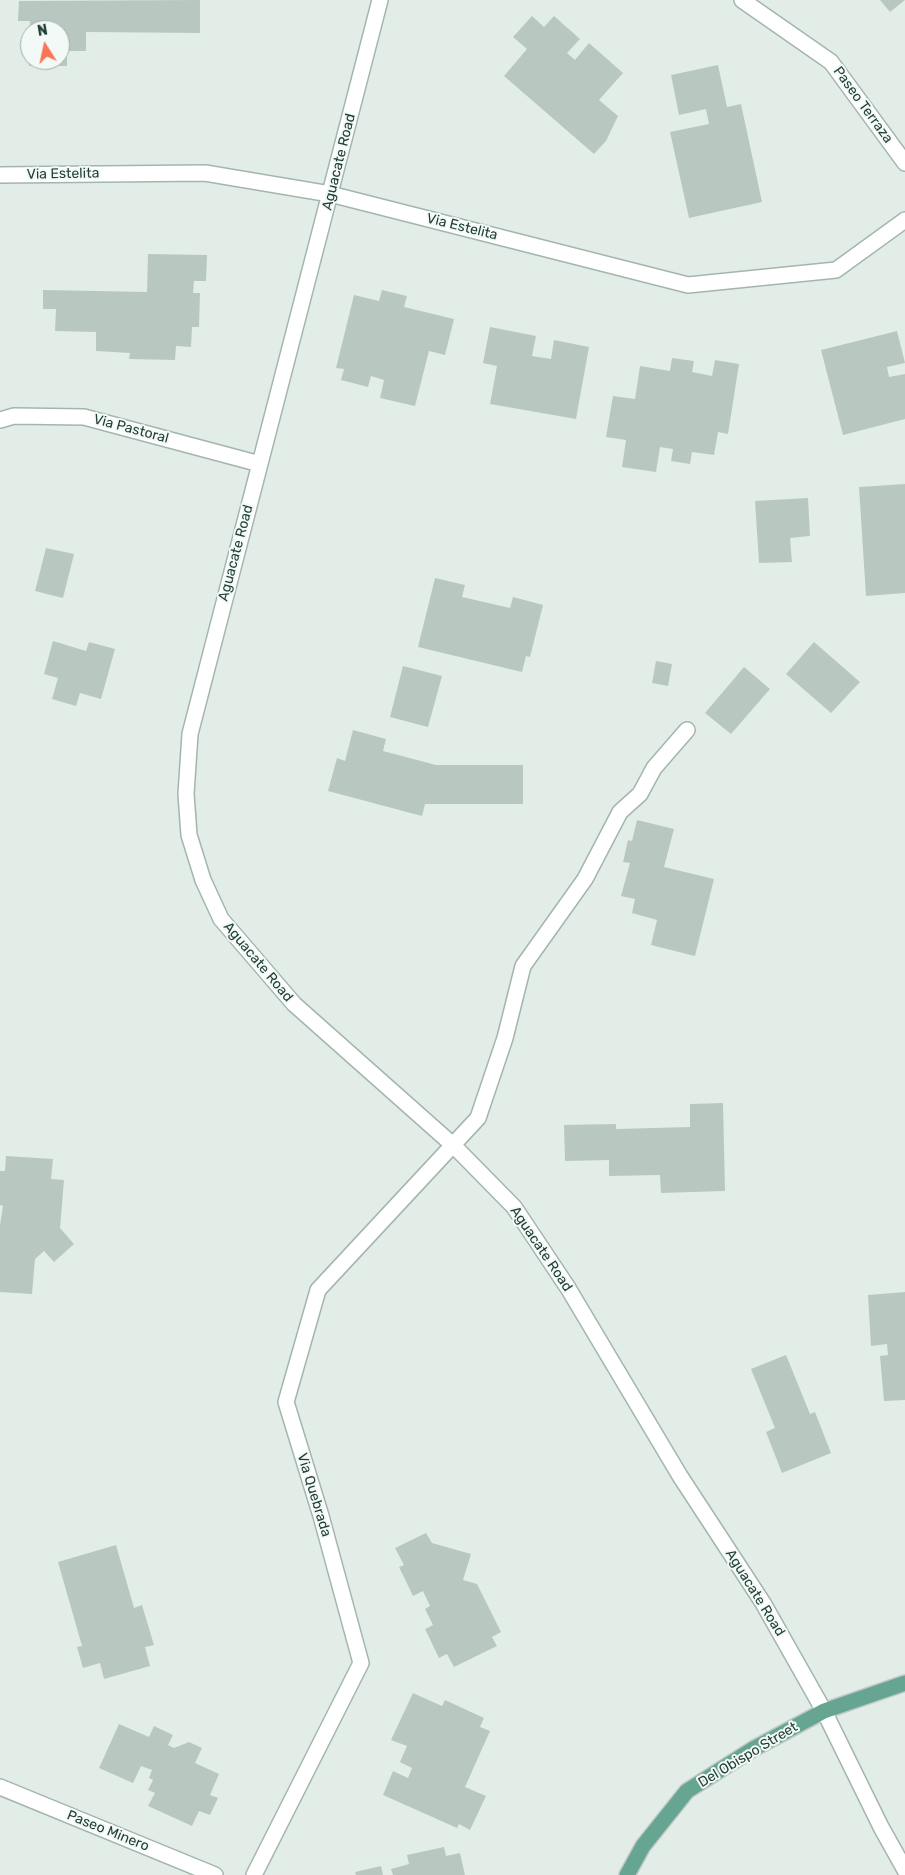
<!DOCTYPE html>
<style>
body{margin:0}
#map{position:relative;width:905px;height:1875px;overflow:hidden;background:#e2ede8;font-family:Rubik,sans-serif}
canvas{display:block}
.north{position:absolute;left:20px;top:20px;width:50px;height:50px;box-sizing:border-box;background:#f3f9f6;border:1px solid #9fafa9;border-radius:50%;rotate:350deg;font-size:14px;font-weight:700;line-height:20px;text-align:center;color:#213f36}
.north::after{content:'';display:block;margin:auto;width:18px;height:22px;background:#f87556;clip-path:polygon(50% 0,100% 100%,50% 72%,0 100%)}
</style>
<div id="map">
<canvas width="905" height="1875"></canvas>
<div class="north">N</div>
</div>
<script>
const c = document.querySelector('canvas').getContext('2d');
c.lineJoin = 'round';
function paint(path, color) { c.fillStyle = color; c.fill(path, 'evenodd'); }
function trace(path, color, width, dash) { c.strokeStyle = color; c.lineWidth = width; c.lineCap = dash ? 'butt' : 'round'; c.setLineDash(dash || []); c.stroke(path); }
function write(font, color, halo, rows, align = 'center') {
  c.font = font + ' Rubik,sans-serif'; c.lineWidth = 4; c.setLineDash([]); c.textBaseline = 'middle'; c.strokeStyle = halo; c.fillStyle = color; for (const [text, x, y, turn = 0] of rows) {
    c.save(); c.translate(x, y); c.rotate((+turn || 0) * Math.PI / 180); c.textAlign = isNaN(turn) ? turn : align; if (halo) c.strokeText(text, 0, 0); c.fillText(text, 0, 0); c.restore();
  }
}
paint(new Path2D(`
 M 200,0 L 200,33 L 86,32 L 86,51 L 67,51 L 67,66 L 29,66 L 29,60 L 60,60 L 60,30 L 30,30 L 30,21 L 18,21 L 19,1 Z
 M 880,0 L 905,0 L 890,12 Z
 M 532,16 L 544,27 L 554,16 L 580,39 L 567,53 L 575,60 L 589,43 L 623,73 L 599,100 L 618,116 L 606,141 L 594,154 L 504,76 L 527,49 L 513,37 Z
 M 718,65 L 727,107 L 741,104 L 762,202 L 689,218 L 670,132 L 709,124 L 706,109 L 679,115 L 671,75 Z
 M 148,254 L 207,255 L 206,281 L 194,281 L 193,293 L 200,293 L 199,327 L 192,327 L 191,347 L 176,346 L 175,360 L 129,359 L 130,353 L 96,351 L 96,332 L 55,331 L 56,309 L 43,309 L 43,290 L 147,292 Z
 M 382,290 L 407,296 L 404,307 L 454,319 L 445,355 L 429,351 L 415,406 L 380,398 L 384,380 L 371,376 L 368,387 L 341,380 L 344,369 L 336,368 L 354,295 L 379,301 Z
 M 490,327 L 536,336 L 532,356 L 551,359 L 554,340 L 589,347 L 576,419 L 490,404 L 497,366 L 483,363 Z
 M 897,331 L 905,363 L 887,367 L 889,377 L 905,374 L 905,419 L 843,435 L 821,350 Z
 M 672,358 L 694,361 L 692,372 L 712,376 L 715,360 L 739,364 L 728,434 L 718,432 L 714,455 L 692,452 L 690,464 L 671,461 L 673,449 L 660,447 L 656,472 L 622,467 L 626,440 L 606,437 L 613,396 L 635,399 L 640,366 L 670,371 Z
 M 905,484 L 905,593 L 866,596 L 859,487 Z
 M 808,498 L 810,536 L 790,538 L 792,562 L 759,563 L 755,501 Z
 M 46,548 L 74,554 L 63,598 L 35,591 Z
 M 435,578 L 465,585 L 462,597 L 510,608 L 513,597 L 543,605 L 530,657 L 526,656 L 522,672 L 418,647 Z
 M 53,641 L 86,651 L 89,642 L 115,649 L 101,699 L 80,693 L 76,706 L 52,699 L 58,678 L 44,674 Z
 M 814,642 L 860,682 L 831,713 L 786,674 Z
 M 656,661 L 672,664 L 668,686 L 652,683 Z
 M 403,666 L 442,676 L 428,727 L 390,717 Z
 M 744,667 L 770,689 L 731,734 L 705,713 Z
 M 353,730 L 386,739 L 383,751 L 436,765 L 523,765 L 523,804 L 425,804 L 422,816 L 328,791 L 337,758 L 345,761 Z
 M 637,820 L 674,829 L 664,867 L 714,879 L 695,956 L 651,945 L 657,920 L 632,913 L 635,899 L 621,896 L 630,863 L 623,862 L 628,840 L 632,841 Z
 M 723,1103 L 725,1191 L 661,1193 L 660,1175 L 609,1176 L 609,1160 L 565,1161 L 564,1125 L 616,1124 L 616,1129 L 690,1127 L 690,1104 Z
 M 6,1156 L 53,1159 L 51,1179 L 64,1180 L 60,1228 L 74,1244 L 54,1262 L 44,1251 L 35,1259 L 32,1294 L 0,1292 L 0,1225 L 3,1206 L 0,1205 L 0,1171 L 5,1171 Z
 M 905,1292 L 905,1400 L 884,1401 L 880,1356 L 888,1355 L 887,1344 L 871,1346 L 868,1295 Z
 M 786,1355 L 810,1414 L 815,1412 L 831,1453 L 782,1473 L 766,1432 L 775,1428 L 751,1369 Z
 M 426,1533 L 432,1543 L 471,1554 L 463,1580 L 477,1584 L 501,1632 L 492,1637 L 497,1646 L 454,1667 L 447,1654 L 439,1658 L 425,1629 L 433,1625 L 425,1609 L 430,1606 L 423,1591 L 413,1596 L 399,1567 L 404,1565 L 395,1548 Z
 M 116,1545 L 134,1608 L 142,1605 L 154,1645 L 145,1647 L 150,1666 L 104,1679 L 100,1663 L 83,1668 L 77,1647 L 82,1646 L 58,1562 Z
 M 413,1693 L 442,1706 L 445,1700 L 484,1718 L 480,1727 L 490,1731 L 465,1787 L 486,1796 L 470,1830 L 459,1824 L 457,1828 L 383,1795 L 393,1771 L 408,1778 L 412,1768 L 400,1762 L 407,1746 L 391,1740 Z
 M 119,1724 L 149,1737 L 154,1726 L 173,1735 L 168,1745 L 174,1748 L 189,1742 L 202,1748 L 195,1763 L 219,1774 L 210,1795 L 218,1798 L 210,1815 L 199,1811 L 192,1826 L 148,1806 L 155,1793 L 148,1790 L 153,1780 L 149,1778 L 152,1770 L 141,1766 L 133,1783 L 99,1768 Z
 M 444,1847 L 446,1856 L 460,1853 L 465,1875 L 393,1875 L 391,1869 L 409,1864 L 407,1855 Z
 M 381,1866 L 383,1875 L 356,1875 L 355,1872 Z`), '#b8c8c1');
const minor = new Path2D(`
 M 380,0 L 190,734 L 186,794 L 189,835 L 203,880 L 221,919 L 294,1004 L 454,1146 L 514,1207 L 568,1288 L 680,1476 L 763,1603 L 824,1711 L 881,1827 L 905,1870
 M 742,0 L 831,62 L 905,163
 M 0,175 L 205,173 L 330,194 L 688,285 L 836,270 L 905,220
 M 0,420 L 14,416 L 84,417 L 260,464
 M 0,1787 L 215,1875
 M 254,1875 L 361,1663 L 321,1516 L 286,1402 L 318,1290 L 478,1118 L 505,1038 L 523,966 L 585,879 L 620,812 L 640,794 L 654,768 L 687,730`);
const major = new Path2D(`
 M 627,1875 L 643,1846 L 687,1791 L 753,1749 L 824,1711 L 905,1683`);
trace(minor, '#a4b5af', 18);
trace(major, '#c1c9c7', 18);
trace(minor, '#fff', 15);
trace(major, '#65a591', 15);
write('14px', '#213f36', '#f3f9f6', [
 ["Paseo Terraza",863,105,54],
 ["Aguacate Road",339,162,-76],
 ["Via Estelita",63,174,-1],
 ["Via Estelita",462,227,14],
 ["Via Pastoral",131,429,15],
 ["Aguacate Road",236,553,-75],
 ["Aguacate Road",258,962,50],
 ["Aguacate Road",541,1249,56],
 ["Via Quebrada",314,1495,73],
 ["Aguacate Road",755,1593,58],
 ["Del Obispo Street",748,1755,-31],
 ["Paseo Minero",108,1831,22]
]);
</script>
